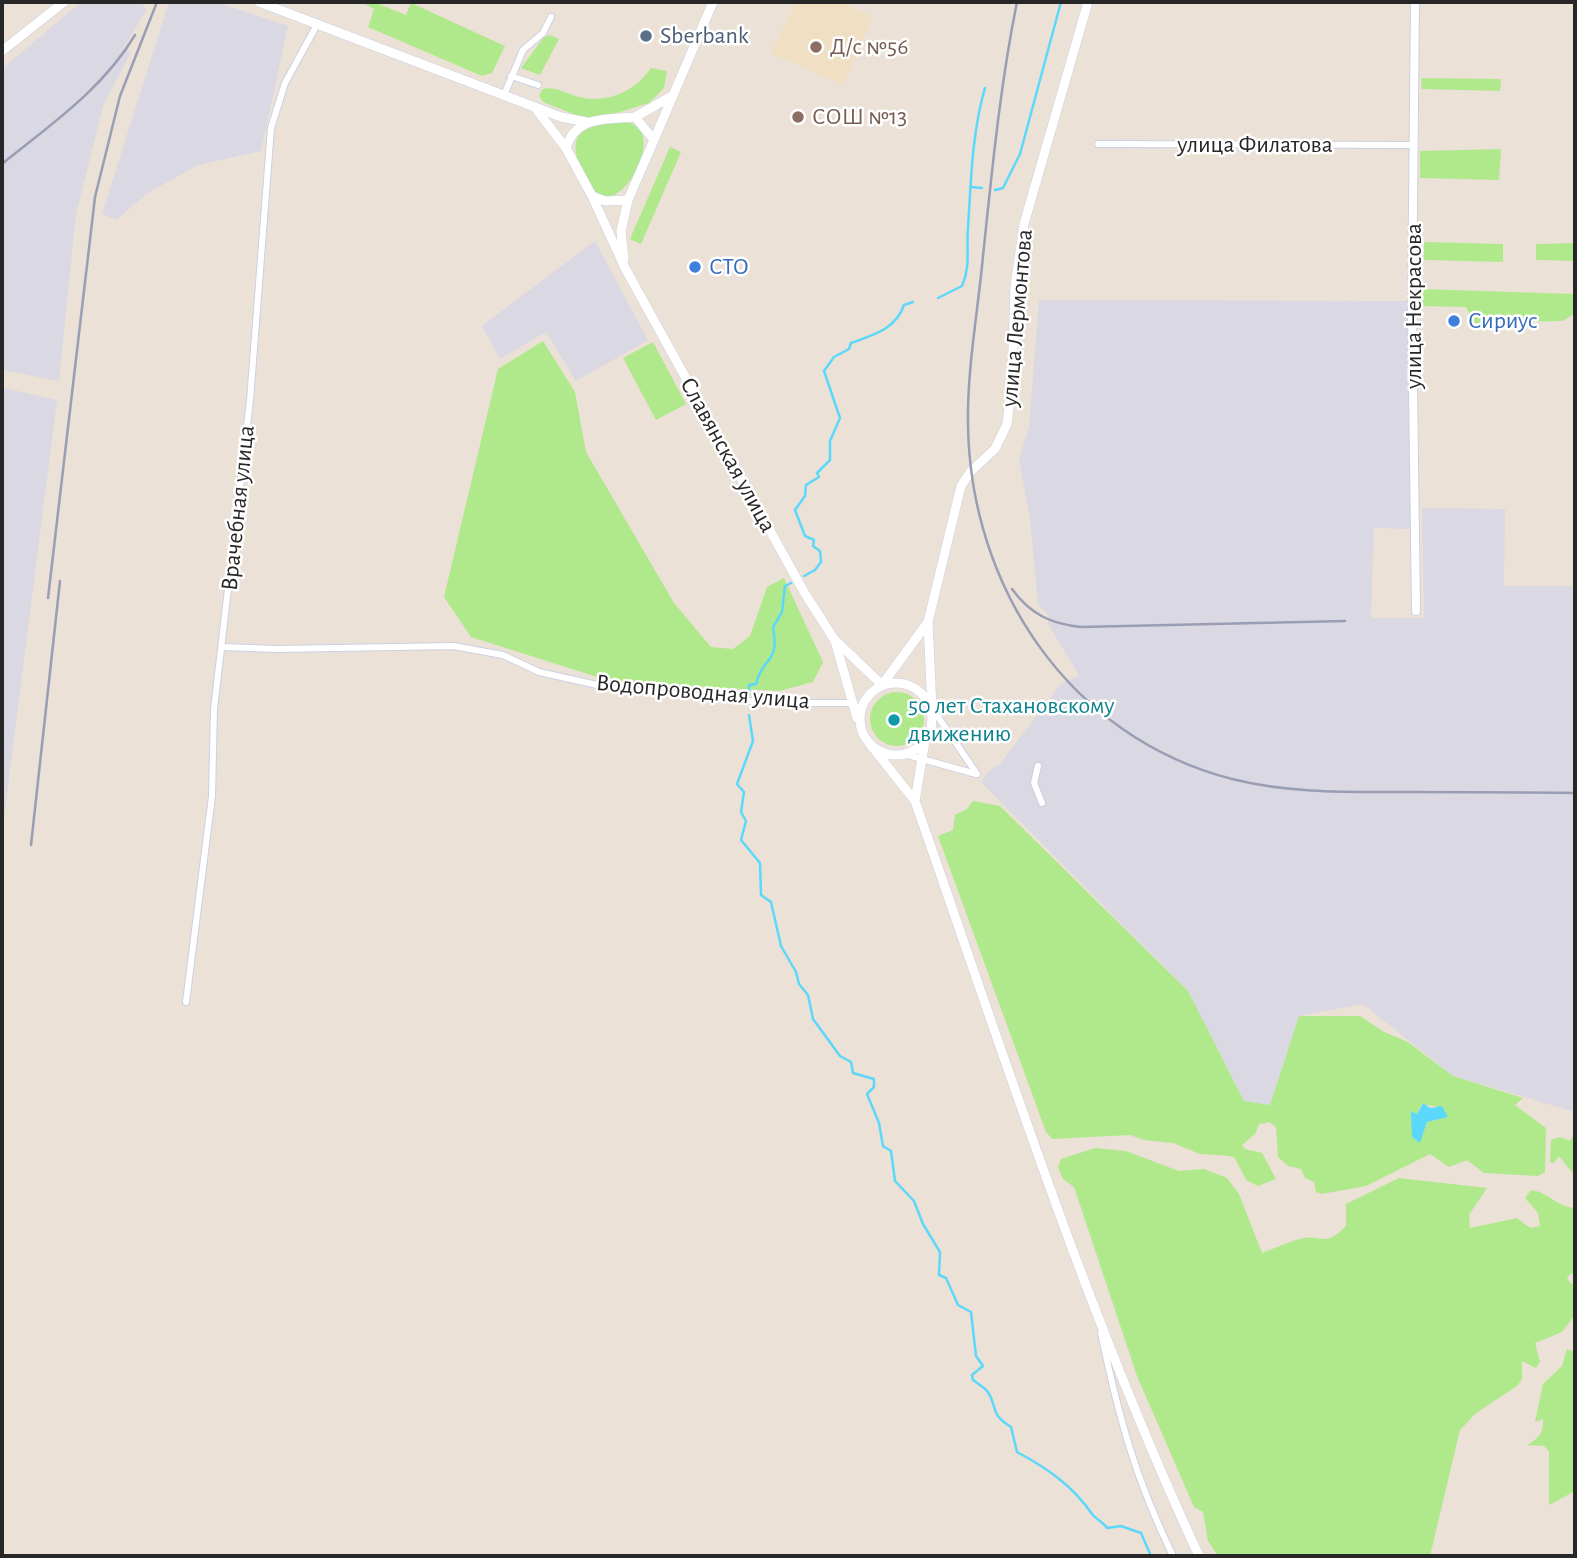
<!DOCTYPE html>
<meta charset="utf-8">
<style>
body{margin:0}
#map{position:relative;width:1577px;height:1558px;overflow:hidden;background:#ebe1d6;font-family:"Alegreya Sans",sans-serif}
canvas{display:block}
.frame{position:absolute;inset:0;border:4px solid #272727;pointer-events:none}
</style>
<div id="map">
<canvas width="1577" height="1558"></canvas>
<div class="frame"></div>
</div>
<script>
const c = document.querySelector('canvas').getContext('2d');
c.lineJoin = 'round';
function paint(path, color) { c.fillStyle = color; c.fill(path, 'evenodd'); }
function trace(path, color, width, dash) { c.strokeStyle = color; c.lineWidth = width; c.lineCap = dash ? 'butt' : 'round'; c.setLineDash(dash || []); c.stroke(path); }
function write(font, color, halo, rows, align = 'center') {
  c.font = font + ' "Alegreya Sans",sans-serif'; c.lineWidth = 5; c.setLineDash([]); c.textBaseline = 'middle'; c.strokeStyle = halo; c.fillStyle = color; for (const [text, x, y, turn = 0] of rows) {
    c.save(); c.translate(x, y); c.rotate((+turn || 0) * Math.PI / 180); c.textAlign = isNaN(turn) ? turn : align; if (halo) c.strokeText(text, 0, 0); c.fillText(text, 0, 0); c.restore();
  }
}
paint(new Path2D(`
 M 81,2 L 139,2 L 147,9 L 124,47 L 131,52 L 103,106 L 76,214 L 59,381 L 2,370 L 2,69 Z
 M 169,2 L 216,2 L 288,26 L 261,151 L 198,165 L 148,193 L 116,220 L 102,214 Z
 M 595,241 L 648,340 L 576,381 L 546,332 L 500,359 L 482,326 Z
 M 1039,300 L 1409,301 L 1412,529 L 1374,528 L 1371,618 L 1424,618 L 1422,508 L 1505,509 L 1504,586 L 1575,586 L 1575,1112 L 1453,1076 L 1363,1004 L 1299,1016 L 1270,1105 L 1244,1101 L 1188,991 L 981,782 L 989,771 L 1000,764 L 1061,684 L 1079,675 L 1048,624 L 1048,614 L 1038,605 L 1030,519 L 1019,459 L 1029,427 Z
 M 4,388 L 57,400 L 2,833 L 2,395 Z`), '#dad8e2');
paint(new Path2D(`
 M 802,2 L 842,2 L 873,17 L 843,85 L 770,53 L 795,5 Z`), '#f0dfc2');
paint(new Path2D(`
 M 361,2 L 374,2 L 406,15 L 411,3 L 505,46 L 492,73 L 482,76 L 368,27 L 374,9 Z
 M 550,35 L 559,39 L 540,75 L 521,68 L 544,37 Z
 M 651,68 L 667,71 L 664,88 L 649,103 L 620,112 L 586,119 L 543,102 L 539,95 L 543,89 C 555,86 567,94 579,97 C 607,104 636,91 651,68 Z
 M 1421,78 L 1501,79 L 1500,91 L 1422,89 Z
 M 622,122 C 668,123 631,201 604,197 C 589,194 562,144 584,130 C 594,124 611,124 622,122 Z
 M 670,147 L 681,152 L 641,244 L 630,239 Z
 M 1501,149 L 1499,180 L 1420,178 L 1420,151 Z
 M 1424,242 L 1503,244 L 1503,262 L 1424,260 Z
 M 1575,243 L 1575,261 L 1536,260 L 1536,244 Z
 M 1418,289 L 1575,294 L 1575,313 L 1563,321 L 1474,323 L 1466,307 L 1418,306 Z
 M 543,341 L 575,392 L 586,452 L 674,603 L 711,647 L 733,649 L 750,636 L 767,587 L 784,578 L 823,662 L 813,682 L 779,691 L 613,682 L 471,637 L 444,597 L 498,369 Z
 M 653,342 L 686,404 L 656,420 L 623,358 Z
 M870 719a27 27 0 1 1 54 0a27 27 0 1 1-54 0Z
 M 973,801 L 1000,806 L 1188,991 L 1244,1101 L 1270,1105 L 1299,1016 L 1360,1016 L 1384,1032 L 1408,1042 L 1453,1076 L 1523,1098 L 1515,1105 L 1546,1128 L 1545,1172 L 1538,1176 L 1484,1173 L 1467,1160 L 1449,1167 L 1430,1154 L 1366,1186 L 1322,1194 L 1316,1192 L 1314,1182 L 1305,1178 L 1301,1169 L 1288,1166 L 1278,1157 L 1276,1127 L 1269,1122 L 1259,1124 L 1255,1134 L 1242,1145 L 1245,1149 L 1262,1153 L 1276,1179 L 1258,1186 L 1246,1180 L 1235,1158 L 1230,1156 L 1200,1154 L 1173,1143 L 1144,1140 L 1130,1135 L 1052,1139 L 1046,1132 L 938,836 L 953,830 L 955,815 L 967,809 ZM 1421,1105 L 1435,1106 L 1448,1117 L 1427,1122 L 1420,1141 L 1412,1137 L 1412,1112 L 1417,1114 Z
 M 1573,1135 L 1575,1135 L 1575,1176 L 1559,1156 L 1554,1163 L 1550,1162 L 1551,1140 L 1560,1137 L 1570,1141 Z
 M 1095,1148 L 1126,1151 L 1179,1171 L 1204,1169 L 1227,1178 L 1239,1194 L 1262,1253 C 1274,1249 1287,1242 1300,1239 C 1322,1233 1323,1249 1346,1226 L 1346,1204 L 1399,1178 L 1487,1188 L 1469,1215 L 1470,1228 L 1517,1218 L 1530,1228 L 1540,1226 L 1538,1213 L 1525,1198 L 1531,1190 C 1548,1192 1557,1207 1575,1208 L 1575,1274 L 1570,1274 L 1567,1279 L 1575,1287 L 1575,1315 L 1562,1332 L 1535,1343 L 1540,1362 L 1536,1368 L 1522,1361 L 1522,1379 L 1517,1386 L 1476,1413 L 1460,1430 L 1430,1556 L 1218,1556 L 1208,1541 L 1203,1512 L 1194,1507 L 1137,1376 L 1074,1187 L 1063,1179 L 1058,1167 L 1061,1159 Z
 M 1567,1349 L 1575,1352 L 1575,1491 L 1549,1505 L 1549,1451 L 1544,1446 L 1527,1445 C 1538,1439 1544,1433 1543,1419 L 1535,1422 L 1543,1384 L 1562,1366 Z`), '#b0e98b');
paint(new Path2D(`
 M 1423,1103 L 1430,1108 L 1442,1106 L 1448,1117 L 1427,1122 L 1420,1143 L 1412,1137 L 1411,1111 L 1417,1114 Z`), '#5cd8fb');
trace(new Path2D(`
 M 972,187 L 982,188
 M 995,190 L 1003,188 L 1020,154 L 1061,2
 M 938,298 L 962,286 C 971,265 966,250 968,228 C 971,181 972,132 985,88
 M 804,576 L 815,570 L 821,562 L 820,551 L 813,546 L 814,540 L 805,536 L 795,510 L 805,496 L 806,485 L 819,477 L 817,473 L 830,460 L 830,441 L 840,418 L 824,371 L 834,357 L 849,349 L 851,343 C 873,335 896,329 904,305 L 913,302
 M 749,694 L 749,685 L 756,684 C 763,655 780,665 773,627 L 782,612 L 785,586 L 791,583
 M 749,715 L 753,741 L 737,784 L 744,792 L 741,812 L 746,821 L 741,840 L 760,863 L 761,895 L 771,902 L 781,946 L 796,972 L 799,984 L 808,995 L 813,1019 L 840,1056 L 851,1062 L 853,1073 L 874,1079 L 874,1087 L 867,1094 L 879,1123 L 883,1146 L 891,1151 L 895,1181 L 914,1201 L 923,1224 L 940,1252 L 939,1275 L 946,1278 L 958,1305 L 971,1312 L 976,1356 L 983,1366 L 972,1375 L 973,1380 C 977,1383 985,1388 988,1392 C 998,1408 989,1413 1011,1427 L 1017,1452 C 1047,1468 1073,1486 1092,1514 C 1096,1519 1103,1522 1107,1528 L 1121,1526 L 1141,1533 L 1151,1556`), '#5cd8fb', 2.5);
const minor = new Path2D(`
 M 511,76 L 538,85
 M 504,95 L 523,50 L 543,33 L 551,17
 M 1098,144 L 1413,145
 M 223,647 L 277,649 L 453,646 L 503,655 L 539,672 L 615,689 L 773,703 L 852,703
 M 932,708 L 977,774
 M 904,754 L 976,774
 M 1038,766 L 1034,783 L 1042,803
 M 186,1002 L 212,796 L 214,709 L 250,400 L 271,128 L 285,83 L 318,23
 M 1101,1333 C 1119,1418 1135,1478 1173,1556`);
const tertiary = new Path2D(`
 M 1415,2 L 1412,309 L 1416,611`);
const secondary = new Path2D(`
 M 259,2 L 561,117 L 587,122
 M 2,51 L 64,2
 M 536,109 L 566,148
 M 635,117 L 672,96
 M 654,140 L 713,2
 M 592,196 L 605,201 L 628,200 L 654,140 L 635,117 C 606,120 576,115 566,148 L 592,196 L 625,268 L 804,592 L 834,639 L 882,685 L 928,622
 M 624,259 L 621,231 L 628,200
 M 835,641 L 857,718
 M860 719a36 36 0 1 1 72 0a36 36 0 1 1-72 0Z
 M 932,708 L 928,622 L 961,486 L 971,471 L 995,449 L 1007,424 L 1012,381 L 1015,287 L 1024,224 L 1088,2
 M 869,743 L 915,801 C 1004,1055 1086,1313 1199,1556
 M 915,801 L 925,741`);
trace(minor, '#cbd1e2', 8);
trace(tertiary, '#cbd1e2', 10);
trace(secondary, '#cbd1e2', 10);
trace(minor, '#fff', 6);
trace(tertiary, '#fff', 8);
trace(secondary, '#fff', 9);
trace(new Path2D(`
 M 1017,2 C 1000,86 992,171 983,256 C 978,311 967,369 968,424 C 970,587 1069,737 1232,779 C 1288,793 1343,792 1400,792 C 1458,792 1517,792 1575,793
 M 2,164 C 50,125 103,89 135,35
 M 1012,589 C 1030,614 1051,624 1081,627 L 1345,621
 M 48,598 L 95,197 L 120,96 L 157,2
 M 31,845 L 60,581`), '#999eb4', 2.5);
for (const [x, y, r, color] of [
 [646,36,7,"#5c6f8a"],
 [816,47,7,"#8d6e63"],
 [798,117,7,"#8d6e63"],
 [695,267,7,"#3f7fe0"],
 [1454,321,7,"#3f7fe0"],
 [894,720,7,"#0f9aa8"]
]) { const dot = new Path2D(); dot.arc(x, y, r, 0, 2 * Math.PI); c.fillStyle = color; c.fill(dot); trace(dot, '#fff', 2.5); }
write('24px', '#4e5e75', '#fff', [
 ["Sberbank",660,36]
], 'left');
write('24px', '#785e54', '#fff', [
 ["Д/с №56",830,47],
 ["СОШ №13",812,117]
], 'left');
write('24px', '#272727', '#fff', [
 ["улица Филатова",1255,145],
 ["улица Некрасова",1414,306,-90],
 ["улица Лермонтова",1017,318,-85],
 ["Славянская улица",728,455,61],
 ["Врачебная улица",238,508,-84],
 ["Водопроводная улица",703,692,5]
]);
write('24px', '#366cbe', '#fff', [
 ["СТО",709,267],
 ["Сириус",1468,321]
], 'left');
write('24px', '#0d838f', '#fff', [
 ["50 лет Стахановскому",908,706],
 ["движению",908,734]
], 'left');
</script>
